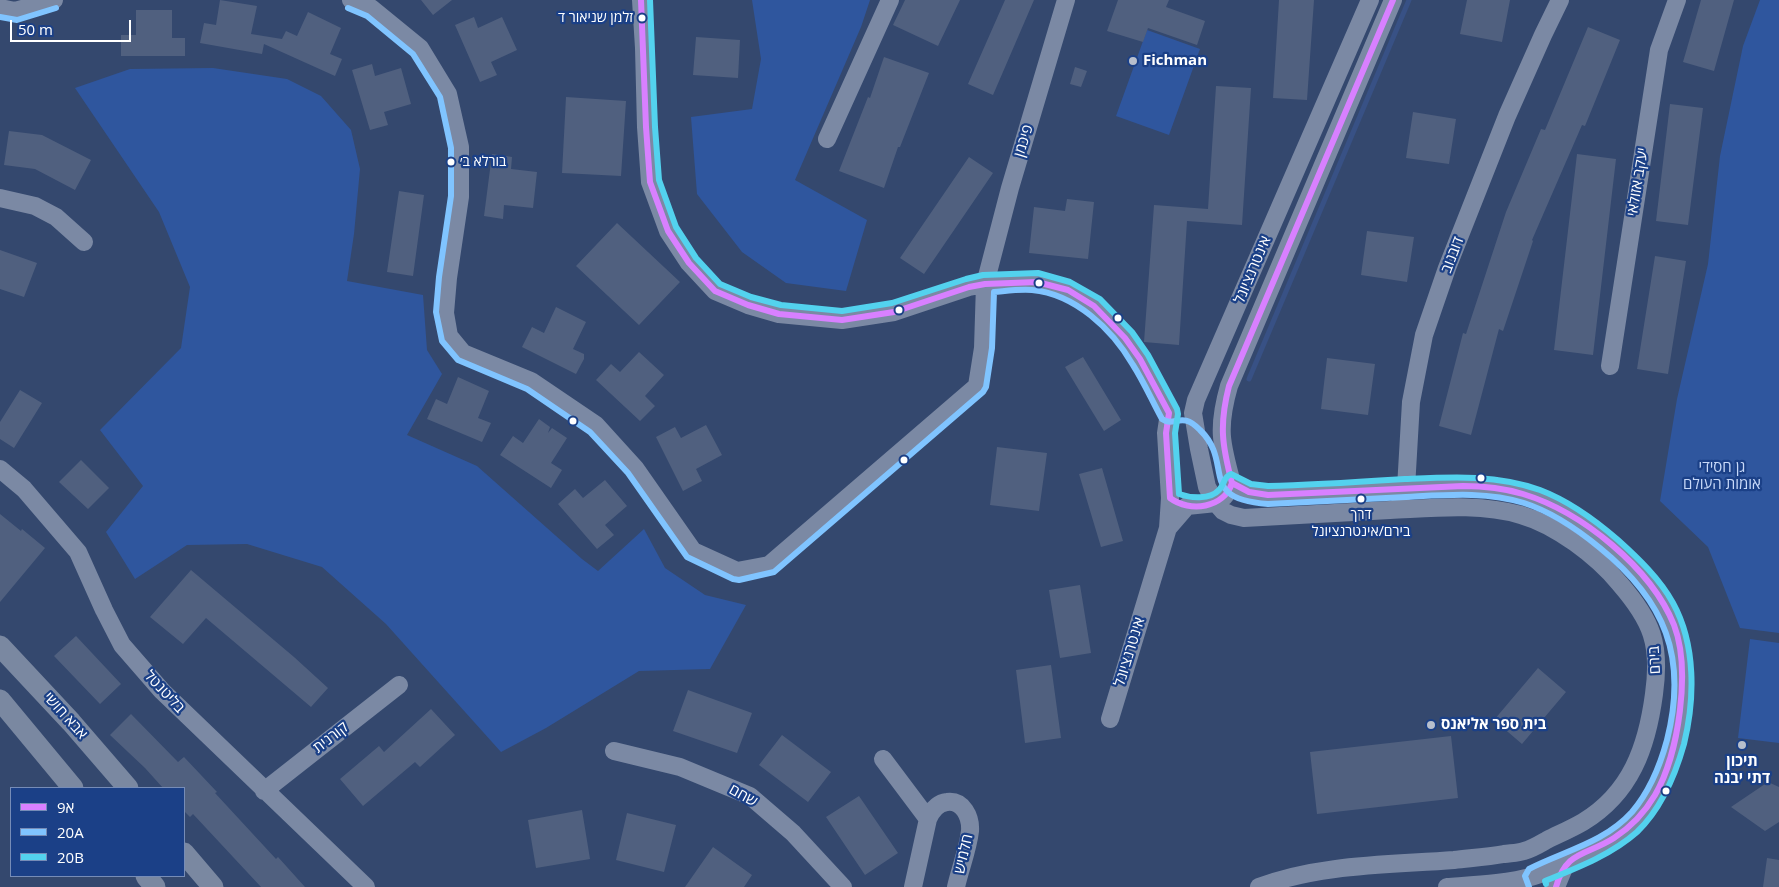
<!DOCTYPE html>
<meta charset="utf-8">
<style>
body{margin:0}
#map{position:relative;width:1779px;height:887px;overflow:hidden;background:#34486e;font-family:"Open Sans","Noto Sans Hebrew",sans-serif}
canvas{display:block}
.legend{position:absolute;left:10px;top:787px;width:175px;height:90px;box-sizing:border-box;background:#1b4087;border:1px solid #768cb7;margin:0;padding:6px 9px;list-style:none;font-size:15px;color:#fff}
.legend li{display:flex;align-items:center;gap:10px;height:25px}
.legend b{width:25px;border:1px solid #768cb7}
.scale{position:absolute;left:10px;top:20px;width:121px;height:22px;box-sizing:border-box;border:2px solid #fff;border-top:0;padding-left:6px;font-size:15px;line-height:18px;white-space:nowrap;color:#fff;-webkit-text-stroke:4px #1b4087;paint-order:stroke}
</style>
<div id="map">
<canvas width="1779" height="887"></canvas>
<ul class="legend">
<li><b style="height:6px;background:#d880ff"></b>9א</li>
<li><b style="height:6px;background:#80c4ff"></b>20A</li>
<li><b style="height:6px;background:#53d2ee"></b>20B</li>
</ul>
<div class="scale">50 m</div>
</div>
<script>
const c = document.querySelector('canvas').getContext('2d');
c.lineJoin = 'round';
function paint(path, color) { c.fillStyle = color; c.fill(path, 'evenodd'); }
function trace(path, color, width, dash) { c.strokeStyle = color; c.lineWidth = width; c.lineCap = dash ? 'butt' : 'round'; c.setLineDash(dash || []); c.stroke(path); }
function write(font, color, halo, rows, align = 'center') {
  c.font = font + ' "Open Sans","Noto Sans Hebrew",sans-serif'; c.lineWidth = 4.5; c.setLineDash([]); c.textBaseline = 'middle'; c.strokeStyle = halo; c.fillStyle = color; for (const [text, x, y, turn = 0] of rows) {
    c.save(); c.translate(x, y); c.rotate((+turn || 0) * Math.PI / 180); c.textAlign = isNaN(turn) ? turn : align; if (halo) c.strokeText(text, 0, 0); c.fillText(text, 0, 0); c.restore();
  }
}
paint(new Path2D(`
 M 752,0 L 870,0 L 861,27 L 795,180 L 867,220 L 846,291 L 786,283 L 742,252 L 697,194 L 691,117 L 752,109 L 761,59 Z
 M 1760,0 L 1779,0 L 1779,633 L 1740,628 L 1708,547 L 1660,501 L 1677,399 L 1708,264 L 1720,156 L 1743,46 Z
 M 1147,30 L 1200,49 L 1169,135 L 1116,116 Z
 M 213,68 L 287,79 L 321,96 L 351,130 L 360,169 L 354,234 L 347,281 L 423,295 L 427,350 L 442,374 L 407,435 L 477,466 L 582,559 L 598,571 L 644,529 L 665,568 L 705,595 L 746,605 L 710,669 L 639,671 L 546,728 L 501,752 L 386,624 L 322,567 L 247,544 L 187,545 L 135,579 L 106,532 L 143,486 L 100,430 L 181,348 L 190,287 L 159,212 L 75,88 L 130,69 Z
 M 1750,639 L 1779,643 L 1779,743 L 1738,738 Z`), '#2f569e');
trace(new Path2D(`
 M 1249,379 L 1409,0`), '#385185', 5);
paint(new Path2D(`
 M 220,0 L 257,6 L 251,34 L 282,39 L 286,31 L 297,36 L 308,12 L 341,28 L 330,54 L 342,59 L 335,76 L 264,44 L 262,54 L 200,43 L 204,23 L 216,25 Z
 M 421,0 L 452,0 L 433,15 Z
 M 905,0 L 960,0 L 938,46 L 893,25 Z
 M 1005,0 L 1034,0 L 993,95 L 968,84 Z
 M 1118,0 L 1169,0 L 1166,7 L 1205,21 L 1197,45 L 1148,28 L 1143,42 L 1107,31 Z
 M 1279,0 L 1314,0 L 1307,100 L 1273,98 Z
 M 1467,0 L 1510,0 L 1502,42 L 1460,34 Z
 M 1701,0 L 1734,0 L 1714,71 L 1683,62 Z
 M 136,10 L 172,10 L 172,38 L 185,38 L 185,56 L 121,56 L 121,35 L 136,35 Z
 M 474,17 L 478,28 L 502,17 L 517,50 L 491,62 L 497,75 L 480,82 L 455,25 Z
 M 1588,27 L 1620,40 L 1585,126 L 1582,125 L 1532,240 L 1533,241 L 1503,331 L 1499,329 L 1471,435 L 1439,426 L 1463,333 L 1466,334 L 1506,212 L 1541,129 L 1545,130 Z
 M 696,37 L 740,40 L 738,78 L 693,75 Z
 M 884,57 L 929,73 L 900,147 L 898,147 L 884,188 L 839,171 L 868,97 L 870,98 Z
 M 372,64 L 375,76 L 401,68 L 411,104 L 384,112 L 388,125 L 370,130 L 352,70 Z
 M 1075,67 L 1087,71 L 1081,87 L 1070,84 Z
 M 1216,86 L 1251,88 L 1242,225 L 1187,221 L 1179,345 L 1144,342 L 1154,205 L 1208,209 Z
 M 566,97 L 626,101 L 621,176 L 562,173 Z
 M 1670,104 L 1703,108 L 1688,225 L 1656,221 Z
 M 1413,112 L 1456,119 L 1449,164 L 1406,158 Z
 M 9,131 L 42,135 L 91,160 L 75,190 L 35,169 L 4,165 Z
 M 492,154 L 512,157 L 511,169 L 537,172 L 533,208 L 504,205 L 503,219 L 484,216 Z
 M 1577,154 L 1616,159 L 1593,355 L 1554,350 Z
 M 969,157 L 993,173 L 924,274 L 900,258 Z
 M 399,191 L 424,195 L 413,276 L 387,272 Z
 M 1067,199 L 1094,202 L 1088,259 L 1029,253 L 1034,207 L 1065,211 Z
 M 617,223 L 680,282 L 639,325 L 576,266 Z
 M 1367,231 L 1414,237 L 1407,282 L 1361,275 Z
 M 0,250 L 37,263 L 24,297 L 0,289 Z
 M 1655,256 L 1686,261 L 1668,374 L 1637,369 Z
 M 556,307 L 586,322 L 573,349 L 584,354 L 584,359 L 576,374 L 522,347 L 532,327 L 544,333 Z
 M 639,352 L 664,375 L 645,396 L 655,406 L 640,421 L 596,380 L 611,364 L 620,372 Z
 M 1083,357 L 1121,420 L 1104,431 L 1065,367 Z
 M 1327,358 L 1375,364 L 1368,415 L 1321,409 Z
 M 458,377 L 489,391 L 478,418 L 491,423 L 482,442 L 427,419 L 436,399 L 447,404 Z
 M 20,390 L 42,403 L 14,448 L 0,439 L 0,422 Z
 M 539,419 L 550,427 L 548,433 L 552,428 L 567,438 L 551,463 L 562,470 L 551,488 L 500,455 L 513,436 L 523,443 Z
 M 706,425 L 722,455 L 696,469 L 702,481 L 683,491 L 656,437 L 675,427 L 681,438 Z
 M 997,447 L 1047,453 L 1039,511 L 990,505 Z
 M 81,460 L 109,488 L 88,509 L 59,482 Z
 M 1102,468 L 1123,541 L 1101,547 L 1079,474 Z
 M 605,480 L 627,506 L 605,525 L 614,535 L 597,549 L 558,504 L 575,489 L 583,498 Z
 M 0,514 L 21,531 L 22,529 L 45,548 L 0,602 Z
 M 191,570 L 294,657 L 328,688 L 311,707 L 206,618 L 183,644 L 150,617 Z
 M 1080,585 L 1091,653 L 1060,658 L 1049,590 Z
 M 76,636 L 121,684 L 100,704 L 54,656 Z
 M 1051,665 L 1061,738 L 1025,743 L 1016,670 Z
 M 1538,668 L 1566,692 L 1522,744 L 1494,720 Z
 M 688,690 L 752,713 L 737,753 L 673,731 Z
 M 431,709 L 455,735 L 420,767 L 415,762 L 363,806 L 340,779 L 379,746 L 384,752 Z
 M 131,714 L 178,762 L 184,757 L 217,792 L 215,793 L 276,859 L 278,857 L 305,887 L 261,887 L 193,814 L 190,817 L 184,811 L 184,788 L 163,788 L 145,768 L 110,735 Z
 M 782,735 L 831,772 L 808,802 L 759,765 Z
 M 1451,736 L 1458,798 L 1317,814 L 1310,752 Z
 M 1768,782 L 1779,787 L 1779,822 L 1765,831 L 1731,807 Z
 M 859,796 L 898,853 L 865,875 L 826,817 Z
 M 582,810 L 590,859 L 536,868 L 528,820 Z
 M 627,813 L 676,825 L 664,872 L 616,860 Z
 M 713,847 L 752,875 L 744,887 L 685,887 Z
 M 1767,858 L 1779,860 L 1779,887 L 1763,887 Z`), '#50607f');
trace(new Path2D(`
 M 351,0 L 371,8 L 420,48 L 448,94 L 460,147 L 460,197 L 448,278 L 445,313 L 449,336 L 463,353 L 531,381 L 596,425 L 635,468 L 693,551 L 737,571 L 769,565 L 977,386 L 983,348 L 985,284 L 1010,188 L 1066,0
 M 641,0 L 644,48 L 646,127 L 650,182 L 668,231 L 689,263 L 715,291 L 748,305 L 779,314 L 842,320 L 894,312 L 969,287 L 985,284 L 1037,282 L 1068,290 L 1094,306 L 1125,338 L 1140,359 L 1169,413
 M 0,8 L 15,11 L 54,0
 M 827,139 L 890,0
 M 0,198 L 35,206 L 56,217 L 84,242
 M 1610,366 L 1659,50 L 1677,0
 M 0,469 L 24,489 L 78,552 L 104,610 L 122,645 L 162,691 L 366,887
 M 1232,483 C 1243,492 1254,494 1268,495 C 1315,494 1362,490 1408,488 C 1448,486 1488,483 1526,494 C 1555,503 1582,521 1605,540 C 1626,558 1653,584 1666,609 C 1688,650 1686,706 1673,750 C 1664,778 1653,805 1630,825 C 1610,843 1560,869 1534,876 C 1506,884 1475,885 1447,887
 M 1232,483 C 1221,443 1217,428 1229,386 L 1393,0
 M 1400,498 L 1406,488 L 1411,402 L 1424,335 L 1447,268 L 1507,116 L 1543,35 L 1560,0
 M 1168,528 L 1187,506 L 1216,503 L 1225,496
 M 1110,719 L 1168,528 L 1170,498 L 1166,433 L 1169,413
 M 614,751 L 680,767 L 750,796 L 793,833 L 843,887
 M 883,759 L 928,819
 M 264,791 L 399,685
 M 913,887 L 928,819 C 932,810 937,803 947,802 C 963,800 971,817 970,831 C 968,849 960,869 956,887
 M 1259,887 C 1319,864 1390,865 1454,860 C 1471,858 1487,857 1504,854 C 1511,853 1518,853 1524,851 C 1532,849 1540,844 1547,840 C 1559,834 1571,829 1583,822 C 1631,793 1647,747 1654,694 C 1661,644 1652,621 1620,584 C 1597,556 1556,525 1521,515 C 1479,503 1434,508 1390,510 C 1342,513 1293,515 1244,518 L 1231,515 L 1223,511 L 1216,503 L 1207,487 L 1199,449 L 1193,413 L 1196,400 L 1370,0
 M 1556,887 L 1566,863`), '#7b89a4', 18);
trace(new Path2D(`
 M 0,646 L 71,722 L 128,788
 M 0,700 L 73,788
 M 184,853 L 213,887
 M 146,876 L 155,887`), '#7a88a1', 21);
trace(new Path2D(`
 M 641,0 L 646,127 L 650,182 L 668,231 L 689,263 L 715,291 L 748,305 L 779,314 L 842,320 L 894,312 L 969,287 L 985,284 L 1037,282 L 1068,290 L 1094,306 L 1125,338 L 1140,359 L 1169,413 L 1166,433 L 1170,498 C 1190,513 1224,508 1232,483
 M 1232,483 L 1249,492 L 1268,495 L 1463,486 C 1484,486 1503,488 1523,494 C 1582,512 1651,568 1674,625 C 1691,669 1679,754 1655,795 C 1645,812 1631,827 1614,838 C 1586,856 1566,850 1556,887
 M 1232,483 C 1222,445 1219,425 1229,386 L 1393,0`), '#d880ff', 6);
trace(new Path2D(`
 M 348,8 L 367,16 L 413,54 L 440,97 L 451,148 L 451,196 L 439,277 L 436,312 L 442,341 L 458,360 L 527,389 L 590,432 L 628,473 L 687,557 L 733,579 L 739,580 L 774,572 L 983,392 L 986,387 L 992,348 L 994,292 C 1006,291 1019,289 1032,290 C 1075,294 1112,329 1133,365 C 1144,382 1152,401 1162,419 C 1175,428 1181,410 1200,430 C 1235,464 1196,499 1268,504 C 1314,502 1360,499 1406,497 C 1445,495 1486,491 1524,503 C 1552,512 1577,529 1600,548 C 1665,601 1688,657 1667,740 C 1660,766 1649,792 1632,812 C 1604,843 1564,851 1529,869 L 1525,876 L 1529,887
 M 0,17 L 17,20 L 56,8`), '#80c4ff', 6);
trace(new Path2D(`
 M 650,0 L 655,127 L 659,180 L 676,227 L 696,258 L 720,284 L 751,297 L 781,305 L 842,311 L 892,303 L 966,279 L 983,275 L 1038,273 L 1070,282 L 1100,299 L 1132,332 L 1148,355 L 1177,409 L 1178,414 L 1175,433 L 1179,494 C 1190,498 1210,500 1219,490 C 1225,484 1223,477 1231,474 L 1251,484 L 1268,486 C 1314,485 1359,482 1405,479 C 1450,477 1496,474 1540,490 C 1569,501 1595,520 1618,540 C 1638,558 1660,579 1673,603 C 1696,645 1695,699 1684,744 C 1675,776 1661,809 1637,832 C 1611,855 1577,868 1545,881 L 1546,884`), '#53d2ee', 6);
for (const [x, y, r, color] of [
 [642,18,4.5,"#fff"],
 [1133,61,5,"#b8bfcc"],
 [451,162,4.5,"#fff"],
 [1039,283,4.5,"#fff"],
 [899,310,4.5,"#fff"],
 [1118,318,4.5,"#fff"],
 [573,421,4.5,"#fff"],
 [904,460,4.5,"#fff"],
 [1481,478,4.5,"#fff"],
 [1361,499,4.5,"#fff"],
 [1431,725,5,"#b8bfcc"],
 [1742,745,5,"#b8bfcc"],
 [1666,791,4.5,"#fff"]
]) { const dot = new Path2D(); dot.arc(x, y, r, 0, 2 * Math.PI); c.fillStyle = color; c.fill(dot); trace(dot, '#1b4087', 2); }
write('14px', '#fff', '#1b4087', [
 ["זלמן שניאור ד",633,18],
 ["בורלא ב׳",460,162,"left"],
 ["דרך",1361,515,"center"],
 ["בירם/אינטרנציונל",1361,532,"center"]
], 'right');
write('bold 15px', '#fff', '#1b4087', [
 ["Fichman",1143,61],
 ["בית ספר אליאנס",1441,725],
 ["תיכון",1742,762,"center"],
 ["דתי יבנה",1742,779,"center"]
], 'left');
write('15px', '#fff', '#1b4087', [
 ["פיכמן",1024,141,-73],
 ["יעקב אזולאי",1638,182,-81],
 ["דובנוב",1453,255,-69],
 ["אינטרנציונל",1253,270,-67],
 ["אינטרנציונל",1130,652,-73],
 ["בירם",1655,660,-93],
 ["בליטנטל",164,692,47],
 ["אבא חושי",65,716,48],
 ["קורנית",331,738,-38],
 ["שחם",743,796,29],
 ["חלמיש",964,854,-77]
]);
write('15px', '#c8d9f9', '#1b4087', [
 ["גן חסידי",1722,468],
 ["אומות העולם",1722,485]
]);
</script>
